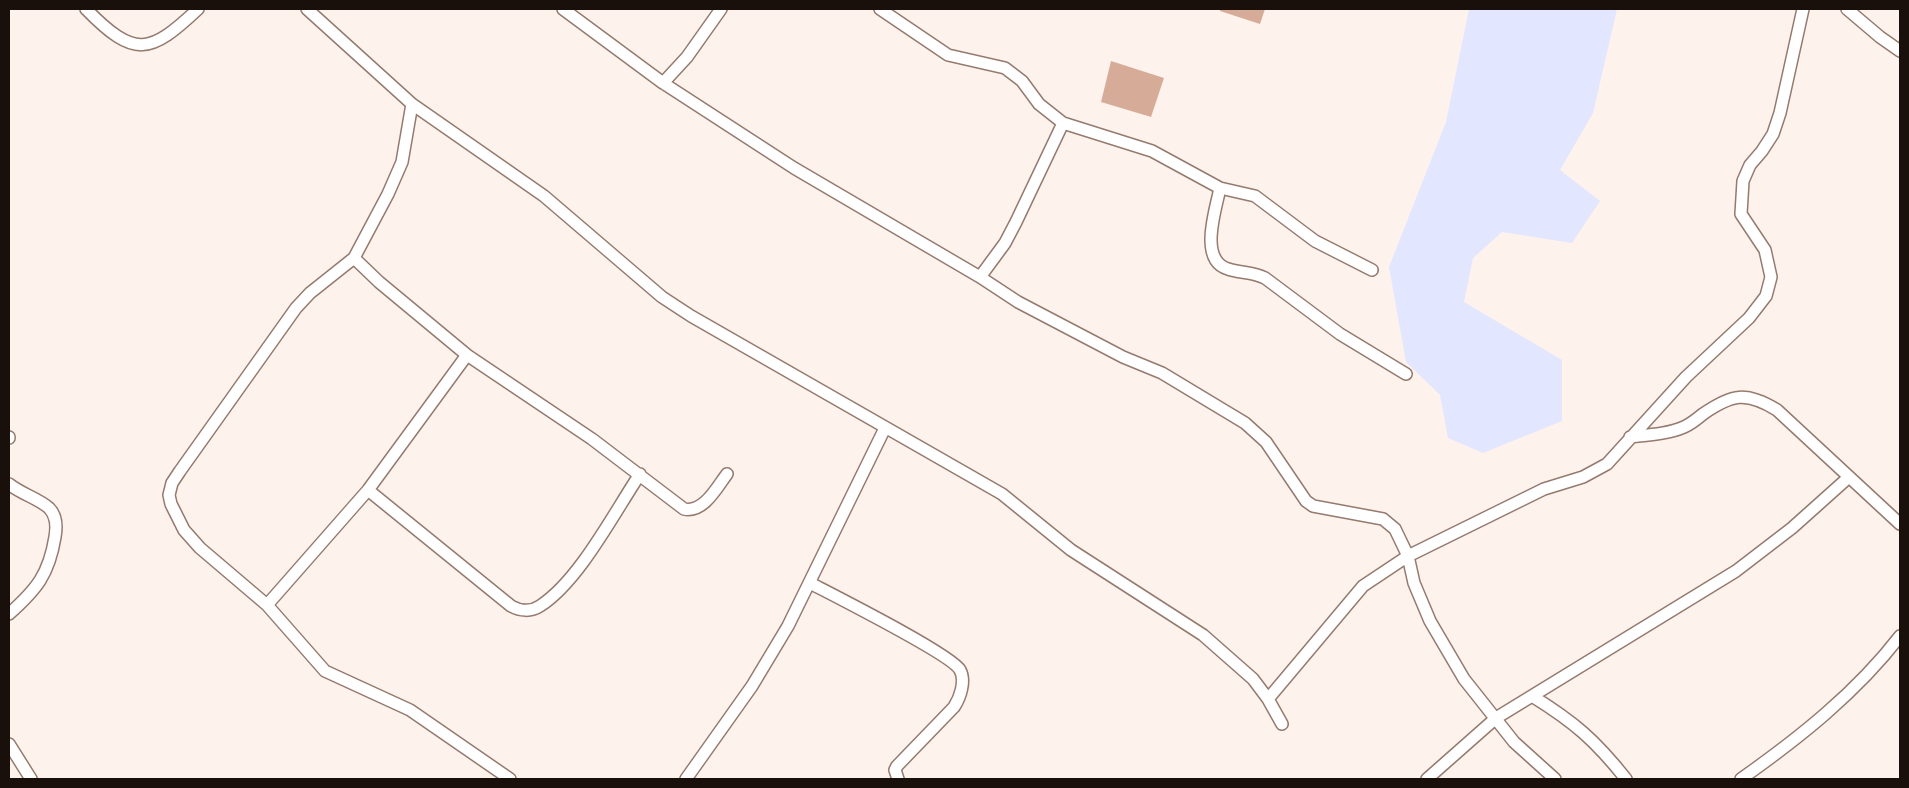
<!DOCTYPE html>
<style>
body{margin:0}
#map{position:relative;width:1909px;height:788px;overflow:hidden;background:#fef2ed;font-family:Lato,sans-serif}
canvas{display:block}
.frame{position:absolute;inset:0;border:10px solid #1a100b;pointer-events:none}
</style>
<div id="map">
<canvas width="1909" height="788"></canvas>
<div class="frame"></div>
</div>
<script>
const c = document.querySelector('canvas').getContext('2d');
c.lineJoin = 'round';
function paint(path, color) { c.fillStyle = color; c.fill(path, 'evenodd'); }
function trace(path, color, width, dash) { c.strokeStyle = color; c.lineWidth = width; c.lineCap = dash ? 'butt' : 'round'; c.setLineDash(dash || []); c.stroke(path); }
paint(new Path2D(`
 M 1469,9 L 1617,9 L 1593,113 L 1560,170 L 1600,201 L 1572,243 L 1502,232 L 1473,258 L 1464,302 L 1562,360 L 1562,421 L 1483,453 L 1448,438 L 1440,395 L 1406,362 L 1389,267 L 1446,122 Z`), '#e2e6fe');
paint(new Path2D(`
 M 1220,9 L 1265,9 L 1260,24 L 1220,11 Z
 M 1111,61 L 1164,78 L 1151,117 L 1101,102 Z`), '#d6ac99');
const minor = new Path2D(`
 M 86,9 C 135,59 150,54 198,9
 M 307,9 L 412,104 L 544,196 L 662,297 L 691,316 L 1002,494 L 1071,550 L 1203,635 L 1253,679 L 1268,699 L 1282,724
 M 563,9 L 663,83 L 794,168 L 980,277 L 1018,302 L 1123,357 L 1162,373 L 1245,423 L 1266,442 L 1306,501 L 1313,506 L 1383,519 L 1395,529 L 1408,556 L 1414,583 L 1430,621 L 1464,679 L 1514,742 L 1555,779
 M 880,9 L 948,55 L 1005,68 L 1022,81 L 1039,104 L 1063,123 L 1152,151 L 1220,188 L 1255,196 L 1315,241 L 1372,270
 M 1847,9 L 1880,37 L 1900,51
 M 663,83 L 687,57 L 721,9
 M 412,104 L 402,162 L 388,194 L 354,258 L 379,282 L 467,355 L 592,439 L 684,509 C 704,513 717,487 727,474
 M 1220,188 C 1216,209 1198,260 1228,269 C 1240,273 1253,272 1265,278 L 1340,334 L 1406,374
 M 354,258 L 310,293 L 296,308 L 180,471 L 172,483 L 169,495 L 171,504 L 184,530 L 200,548 L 267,605 L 325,671 L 410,710 L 510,779
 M 980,277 L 1005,243 L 1016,222 L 1063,123
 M 9,437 L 9,438
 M 1630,437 C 1648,435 1668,434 1684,427 C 1691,424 1697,419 1703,414 C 1732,394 1746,391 1777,410 L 1900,524
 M 9,484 C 21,494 38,498 49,508 C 57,516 57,526 55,537 C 49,574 37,589 9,614
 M 368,490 L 511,606 C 520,611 531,612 540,606 C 579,581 614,513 640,474
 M 810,583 C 833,595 952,655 960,670 C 966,681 960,698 954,707 L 897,766 L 895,770 L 898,779
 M 267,605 L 368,490 L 467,355
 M 1532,696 C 1574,722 1595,740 1626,779
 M 1268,699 L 1363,586 L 1408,556 L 1544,489 L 1583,477 L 1607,464 L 1686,377 L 1749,318 L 1766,296 L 1771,277 L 1765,250 L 1741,214 L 1743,181 L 1750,165 L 1762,151 L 1773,134 L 1780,113 L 1803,9
 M 9,744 L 31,779
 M 686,779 L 752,686 L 788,626 L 885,428
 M 1427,779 L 1496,718 L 1736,571 L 1792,528 L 1849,477
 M 1741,779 C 1799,738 1856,693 1900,636`);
trace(minor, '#957a6e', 14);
trace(minor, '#fff', 11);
</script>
